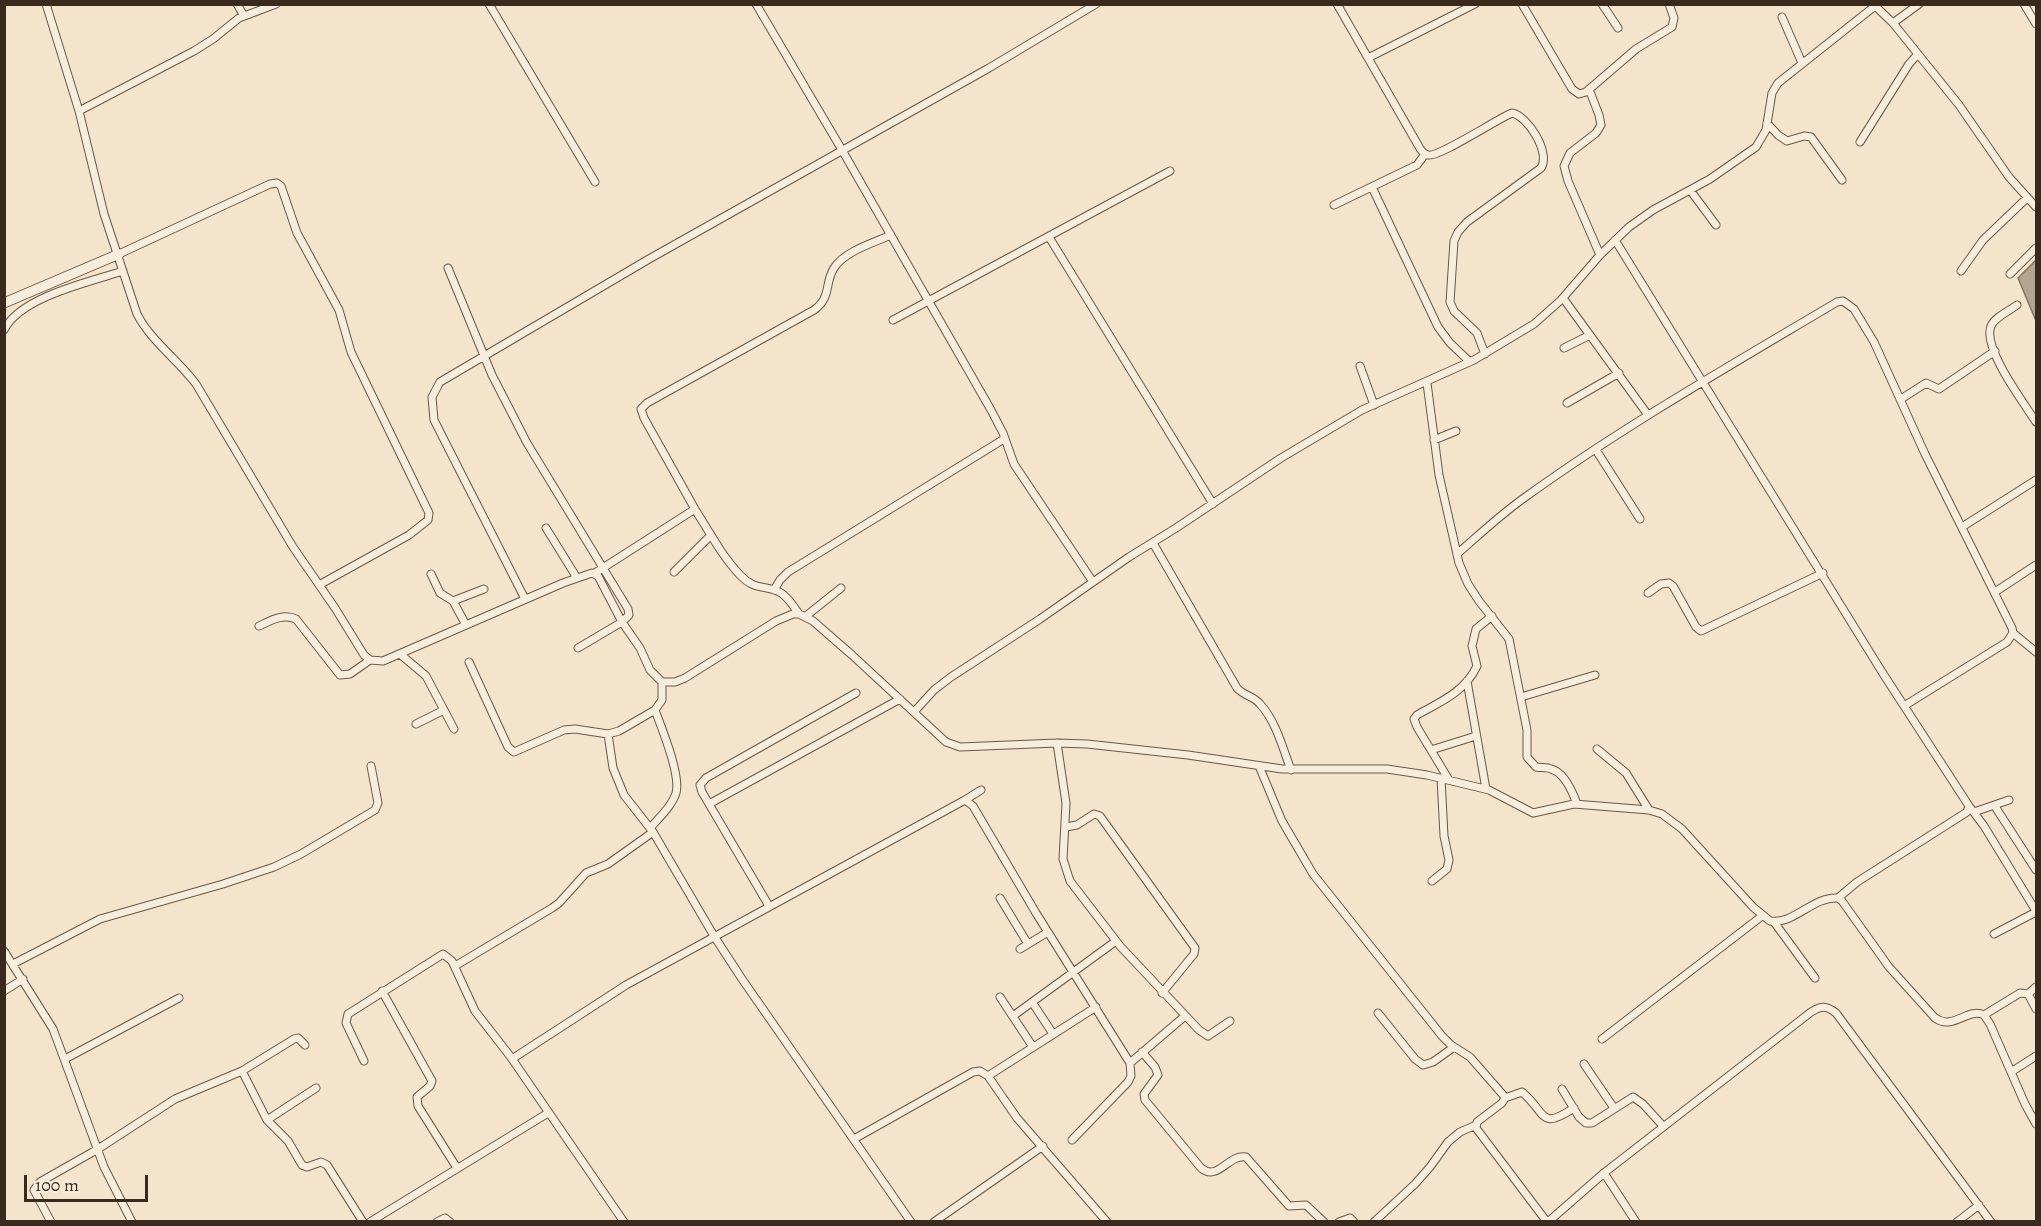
<!DOCTYPE html>
<style>
body{margin:0}
#map{position:relative;width:2041px;height:1226px;overflow:hidden;background:#f3e4cb;font-family:Alegreya,serif}
canvas{display:block}
.frame{position:absolute;inset:0;border:6px solid #3a2a1e;pointer-events:none}
.scale{position:absolute;left:24px;top:1175px;width:124px;height:27px;box-sizing:border-box;border:3px solid #3a2a1e;border-top:0;padding-left:8px;font-size:18px;line-height:21px;white-space:nowrap;color:#3a2a1e;-webkit-text-stroke:4px #f7eddd;paint-order:stroke}
</style>
<div id="map">
<canvas width="2041" height="1226"></canvas>
<div class="frame"></div>
<div class="scale">100 m</div>
</div>
<script>
const c = document.querySelector('canvas').getContext('2d');
c.lineJoin = 'round';
function paint(path, color) { c.fillStyle = color; c.fill(path, 'evenodd'); }
function trace(path, color, width, dash) { c.strokeStyle = color; c.lineWidth = width; c.lineCap = dash ? 'butt' : 'round'; c.setLineDash(dash || []); c.stroke(path); }
const water = new Path2D(`
 M 2036,260 L 2036,321 L 2018,278 Z`);
paint(water, '#b4a590');
trace(water, '#837462', 1.5);
const minor = new Path2D(`
 M 46,4 L 79,111 L 104,214 L 137,314 C 151,341 178,360 196,384 L 293,547 L 335,608 L 364,655 L 370,660 L 383,661 L 563,583 L 592,573 L 598,576 L 622,622 L 640,648 L 650,670 L 662,682 L 675,682 L 685,678 L 776,621 L 793,614 L 799,614 L 813,621 L 852,655 L 946,742 L 960,747 L 1057,743 L 1087,744 L 1188,755 L 1282,769 L 1387,769 L 1427,775 L 1489,790 L 1533,813 L 1574,804 L 1649,810 L 1662,814 L 1682,829 L 1753,907 L 1770,921 C 1794,925 1813,896 1838,898 L 1842,901 L 1889,967 L 1935,1018 C 1954,1031 1967,1007 1984,1015 L 1990,1024 L 2025,1104 L 2036,1124
 M 237,4 L 244,16
 M 489,4 L 595,182
 M 756,4 L 842,150 L 991,410 L 1003,433 L 1014,464 L 1093,582
 M 1337,4 L 1418,145 C 1420,149 1423,154 1428,155 C 1438,158 1497,119 1512,113 C 1528,116 1551,153 1541,168 L 1467,222 L 1458,232 L 1454,241 L 1450,302 L 1454,311 L 1477,333 L 1485,354
 M 1522,4 L 1572,89 L 1579,94 L 1586,92 L 1636,49 L 1672,27 L 1674,18 L 1669,4
 M 1602,4 L 1618,28
 M 1873,4 L 1893,23 L 1959,105 L 2009,177 L 2036,207
 M 2024,4 L 2036,24
 M 1782,17 L 1802,63
 M 1893,23 L 1919,4
 M 1368,58 L 1475,4
 M 1589,89 L 1599,115 L 1601,125 L 1596,133 L 1570,153 L 1564,166 L 1568,181 L 1600,255
 M 79,111 L 194,51 L 213,39 L 239,18 L 276,4
 M 1767,123 L 1778,135 L 1787,141 L 1804,136 L 1811,137 L 1842,180
 M 1860,142 L 1909,64 L 1918,54
 M 1372,187 L 1438,327 L 1450,343 L 1470,362
 M 1690,190 L 1716,225
 M 1334,205 L 1417,165 L 1425,154
 M 1049,237 L 1213,504
 M 1615,240 L 1882,672 L 1969,806 L 1967,812 L 1857,882 L 1838,898
 M 119,254 L 270,184 L 277,183 L 281,186 L 297,233 L 339,310 L 351,352 L 429,513 L 428,520 L 409,535 L 319,585
 M 448,268 L 492,375 L 527,443 L 628,609 L 629,615 L 622,622 L 578,648
 M 1961,271 L 1983,240 L 2027,198
 M 2010,274 L 2036,248
 M 1563,298 L 1648,415
 M 2017,305 C 2009,311 1995,317 1991,326 C 1982,348 2024,403 2036,422
 M 893,320 L 1170,171
 M 4,330 C 20,297 89,282 123,271
 M 1564,348 L 1590,335
 M 1360,366 L 1374,405
 M 1427,383 L 1439,475 L 1459,563 L 1468,584 L 1479,601 L 1509,639 L 1527,730 L 1527,757 L 1536,767 C 1541,768 1547,767 1551,769 C 1564,772 1573,793 1577,804
 M 1901,399 L 1926,383 L 1939,389 L 1995,351
 M 1567,403 L 1619,373
 M 1434,440 L 1456,431
 M 1596,450 L 1640,519
 M 1962,527 L 2036,480
 M 546,528 L 577,578
 M 1153,543 L 1237,688 C 1244,696 1254,696 1260,704 C 1276,721 1283,749 1291,770
 M 1457,554 C 1479,535 1500,515 1524,498 C 1624,426 1731,365 1837,302 L 1843,301 L 1854,309 L 1874,342 L 1925,454 L 2012,628 L 2013,633 L 2007,642 L 1904,706
 M 674,572 L 711,535
 M 595,573 L 695,509
 M 431,574 L 440,593 L 453,601 L 466,625
 M 774,590 L 780,580 L 788,572 L 1004,439
 M 1995,592 L 2036,565
 M 1648,593 L 1661,584 L 1669,583 L 1673,586 L 1696,627 L 1701,631 L 1823,573
 M 525,599 L 434,420 L 432,397 L 440,382 L 649,259 L 989,68 L 1096,4
 M 453,601 L 484,589
 M 799,614 C 794,607 789,598 781,593 C 766,584 756,592 740,575 C 722,556 710,533 696,511 C 679,480 661,449 644,418 L 641,409 L 647,403 L 814,310 C 832,297 824,284 834,268 C 845,251 873,243 891,235
 M 806,616 L 841,588
 M 259,626 C 270,621 283,613 296,619 L 340,675 L 350,674 L 370,660
 M 2013,633 L 2036,652
 M 400,654 L 426,676 L 454,729
 M 469,662 L 508,747 L 514,752 L 564,730 L 575,729 L 608,734 L 619,731 L 655,710 L 662,700 L 662,682
 M 1467,681 L 1486,789
 M 1521,697 L 1595,675
 M 914,712 L 934,690 L 951,677 L 1040,619 L 1129,557 L 1176,528 L 1281,458 L 1362,410 L 1474,360 L 1534,324 L 1561,300 L 1600,255 L 1629,227 L 1653,210 L 1710,179 L 1756,147 L 1766,130 L 1772,93 L 1778,83 L 1875,6
 M 416,724 L 444,710
 M 608,734 L 613,768 L 624,795 L 653,832 L 714,936 L 742,979 L 911,1222
 M 1057,743 L 1066,803 L 1063,859 L 1070,881 L 1120,946 L 1199,1030 L 1208,1036 L 1230,1021
 M 1597,749 L 1626,773 L 1649,810
 M 1431,750 L 1476,736
 M 1259,766 L 1282,821 L 1313,874 L 1442,1036 L 1451,1045 L 1470,1057 L 1504,1096 L 1505,1098 L 1502,1103 L 1477,1122 L 1476,1128 L 1547,1222
 M 1449,780 L 1417,727 L 1414,719 L 1417,715 C 1440,702 1465,692 1477,666 L 1472,646 L 1476,629 L 1492,616
 M 965,800 L 981,790
 M 709,804 L 900,699
 M 1969,806 L 1984,826 L 2036,911
 M 1996,808 L 2036,870
 M 1974,812 L 2009,800
 M 1066,827 L 1077,825 L 1094,814 L 1100,816 L 1195,948 L 1194,954 L 1162,993
 M 650,828 C 659,818 672,806 676,793 C 681,775 662,729 655,710
 M 1432,881 L 1447,869 L 1449,860 L 1444,836 L 1441,778
 M 1000,898 L 1028,944
 M 769,906 L 702,792 L 700,785 L 706,778 L 856,693
 M 1774,922 L 1815,978
 M 1994,934 L 2036,912
 M 1020,949 L 1048,932
 M 4,951 L 53,1029 L 104,1167 L 132,1222
 M 13,964 L 100,919 L 223,884 L 274,867 L 301,854 L 375,810 L 378,803 L 371,766
 M 455,966 L 552,908 L 559,903 L 586,873 L 608,864 L 653,832
 M 4,991 L 23,979
 M 382,991 L 432,1081 L 430,1086 L 417,1097 L 418,1106 L 457,1168
 M 2028,994 L 2036,987
 M 1000,997 L 1033,1047
 M 1032,1002 L 1053,1034
 M 1378,1013 L 1415,1059 L 1423,1065 L 1433,1062 L 1454,1047
 M 1984,1015 L 2020,993 L 2028,994 L 2036,1009
 M 1013,1016 L 1116,941
 M 1602,1039 L 1762,916
 M 1142,1052 L 1155,1067 L 1158,1075 L 1144,1094 L 1145,1100 L 1201,1168 C 1218,1182 1228,1154 1246,1157 L 1289,1206 L 1306,1205 L 1324,1222
 M 65,1059 L 179,998
 M 512,1059 L 626,985 L 965,800 L 973,806 L 1036,913 L 1130,1063 L 1131,1076 L 1128,1082 L 1072,1140
 M 364,1061 L 346,1023 L 348,1014 L 443,954 L 452,961 L 475,1011 L 510,1056 L 624,1222
 M 1130,1063 L 1185,1016
 M 1584,1064 L 1614,1108
 M 242,1071 L 267,1120 L 288,1141 L 302,1165 L 307,1167 L 321,1162 L 327,1165 L 363,1222
 M 2011,1072 L 2036,1056
 M 988,1076 L 1096,1007
 M 1562,1089 L 1579,1117 L 1586,1123 L 1592,1123 L 1633,1097 L 1643,1104 L 1663,1126
 M 1505,1098 L 1522,1092 C 1547,1113 1539,1131 1574,1108
 M 267,1120 L 316,1088
 M 854,1139 L 973,1072 L 980,1071 L 988,1076 L 1017,1118 L 1107,1222
 M 1604,1173 L 1636,1222
 M 51,1222 L 34,1190 L 40,1182 L 98,1149 L 175,1099 L 242,1071 L 294,1039 L 298,1038 L 305,1045
 M 370,1222 L 548,1113
 M 437,1222 L 445,1218 L 450,1222
 M 934,1222 L 1043,1146
 M 1339,1222 L 1350,1218 L 1354,1222
 M 1374,1222 L 1415,1184 L 1430,1167 L 1448,1142 L 1460,1132 L 1476,1125
 M 1548,1222 L 1604,1173 L 1811,1012 C 1821,1006 1826,1005 1836,1013 L 1991,1222
 M 1957,1222 L 1979,1205`);
const tertiary = new Path2D(`
 M 4,303 L 119,254`);
trace(minor, '#685849', 9);
trace(tertiary, '#685849', 11);
trace(minor, '#f7eddd', 7);
trace(tertiary, '#f7eddd', 9);
</script>
